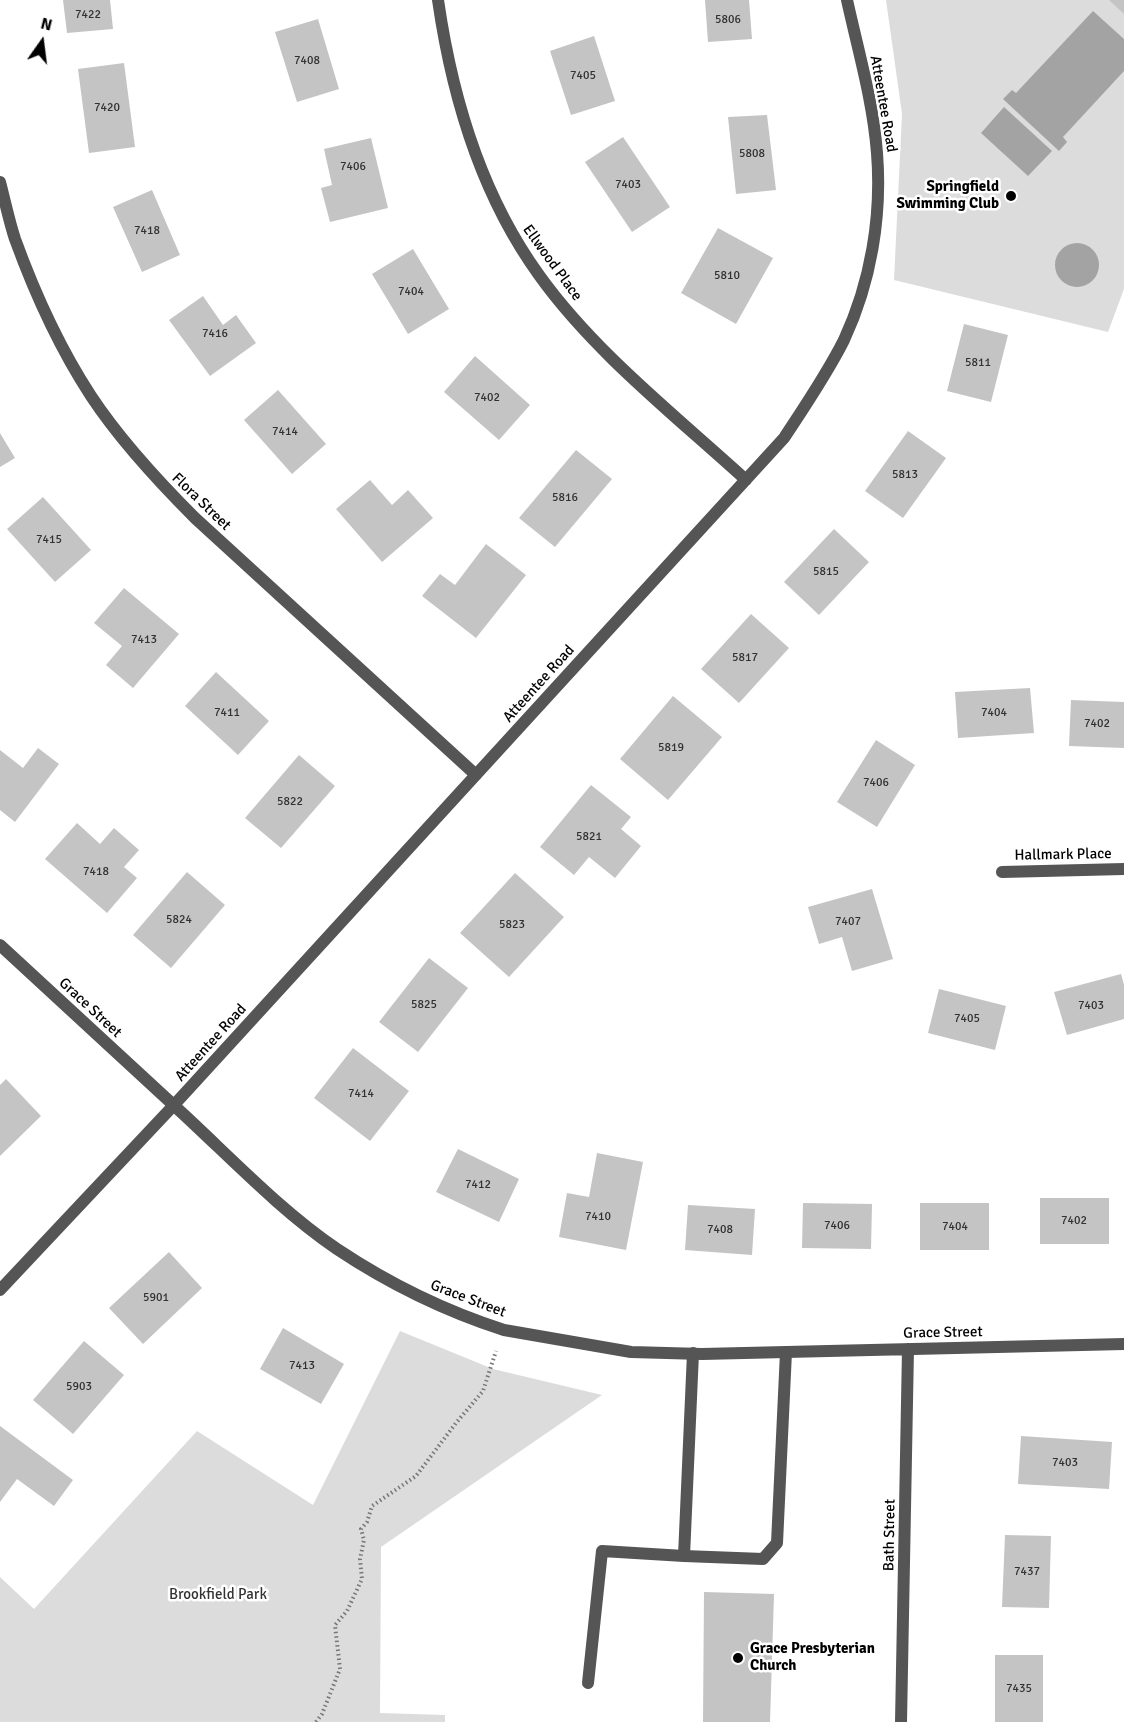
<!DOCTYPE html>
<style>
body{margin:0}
#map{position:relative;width:1124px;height:1722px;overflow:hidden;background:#fff;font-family:Signika,sans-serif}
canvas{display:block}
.north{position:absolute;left:12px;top:12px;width:60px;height:60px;-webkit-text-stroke:4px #fff;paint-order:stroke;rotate:14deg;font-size:16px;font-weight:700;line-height:24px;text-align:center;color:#000}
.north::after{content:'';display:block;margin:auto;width:21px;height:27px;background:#000;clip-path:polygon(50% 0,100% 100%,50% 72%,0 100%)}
</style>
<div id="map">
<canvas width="1124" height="1722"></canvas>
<div class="north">N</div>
</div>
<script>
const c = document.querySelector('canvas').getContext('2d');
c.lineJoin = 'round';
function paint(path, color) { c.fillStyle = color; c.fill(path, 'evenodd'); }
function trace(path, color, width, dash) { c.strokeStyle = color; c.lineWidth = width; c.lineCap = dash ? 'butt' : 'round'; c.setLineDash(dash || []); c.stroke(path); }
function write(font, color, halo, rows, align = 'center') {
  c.font = font + ' Signika,sans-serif'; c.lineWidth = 5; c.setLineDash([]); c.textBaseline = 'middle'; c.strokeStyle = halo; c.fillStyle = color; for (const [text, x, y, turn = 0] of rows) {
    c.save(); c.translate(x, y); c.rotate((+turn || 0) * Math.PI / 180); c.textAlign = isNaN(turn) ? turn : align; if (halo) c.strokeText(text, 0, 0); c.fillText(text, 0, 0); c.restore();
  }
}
paint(new Path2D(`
 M 886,0 L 1124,0 L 1124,289 L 1108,332 L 894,280 L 902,114 Z
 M 400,1331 L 493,1369 L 602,1395 L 381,1547 L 380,1713 L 445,1715 L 445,1722 L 0,1722 L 0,1577 L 34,1609 L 197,1431 L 313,1505 Z`), '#dcdcdc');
paint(new Path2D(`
 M 1093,11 L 1124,39 L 1124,71 L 1063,137 L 1067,142 L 1059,151 L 1003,99 L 1012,90 L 1016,93 Z
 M 1004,107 L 1052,151 L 1028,176 L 981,133 Z
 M1055 265a22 22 0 1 1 44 0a22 22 0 1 1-44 0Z`), '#a3a3a3');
paint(new Path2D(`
 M 63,0 L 110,0 L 113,29 L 67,33 Z
 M 705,0 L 749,0 L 752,39 L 708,42 Z
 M 1109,0 L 1124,0 L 1124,14 Z
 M 318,19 L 339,89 L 297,102 L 275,32 Z
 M 594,36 L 615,101 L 571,115 L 550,51 Z
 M 124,63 L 135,147 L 89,153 L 78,69 Z
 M 767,115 L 776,190 L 736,194 L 728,117 Z
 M 623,137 L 670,207 L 632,232 L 585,162 Z
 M 371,138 L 388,208 L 330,222 L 321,188 L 332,185 L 324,149 Z
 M 152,190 L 180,255 L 142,272 L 113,207 Z
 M 718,228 L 773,258 L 736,324 L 681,293 Z
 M 413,249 L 449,309 L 408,334 L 372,274 Z
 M 203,296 L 223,325 L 236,315 L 256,343 L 210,376 L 169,320 Z
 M 964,324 L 1008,335 L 991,402 L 947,391 Z
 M 475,356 L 530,405 L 499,440 L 444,392 Z
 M 278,390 L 326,444 L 292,474 L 244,420 Z
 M 908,431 L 946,458 L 903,518 L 865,491 Z
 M 0,433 L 15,458 L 0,467 Z
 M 576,450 L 612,479 L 555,547 L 519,518 Z
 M 370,480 L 392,505 L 408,490 L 433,518 L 382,562 L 336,509 Z
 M 43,497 L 91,550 L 55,582 L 7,529 Z
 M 834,529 L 869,562 L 819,615 L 784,582 Z
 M 486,544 L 526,575 L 476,638 L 422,596 L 440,574 L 455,585 Z
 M 124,588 L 179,634 L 133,688 L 106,665 L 122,646 L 94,623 Z
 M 751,614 L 789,648 L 739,703 L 701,669 Z
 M 216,672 L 269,721 L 238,755 L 185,706 Z
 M 1030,688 L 1034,733 L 958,738 L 955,692 Z
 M 673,696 L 722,737 L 668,800 L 620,759 Z
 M 1071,700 L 1124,702 L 1124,748 L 1069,746 Z
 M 876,740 L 915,765 L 877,827 L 837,802 Z
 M 38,748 L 59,764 L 15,822 L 0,810 L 0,750 L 23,768 Z
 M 299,755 L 335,786 L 281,848 L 245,818 Z
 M 591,785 L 631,817 L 621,829 L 641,846 L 615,878 L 589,857 L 574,875 L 540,847 Z
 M 77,823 L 100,844 L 114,828 L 139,850 L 124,867 L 137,878 L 107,913 L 45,859 Z
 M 187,872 L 225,905 L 171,968 L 133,935 Z
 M 515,873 L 564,917 L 509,977 L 460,933 Z
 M 872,889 L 893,959 L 852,971 L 842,937 L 819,944 L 808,907 Z
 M 429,958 L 468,988 L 418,1052 L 379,1022 Z
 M 1121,974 L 1124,985 L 1124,1019 L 1067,1035 L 1054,992 Z
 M 939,989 L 1006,1006 L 995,1050 L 928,1033 Z
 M 353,1048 L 409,1091 L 370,1141 L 314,1098 Z
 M 6,1079 L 41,1116 L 0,1156 L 0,1085 Z
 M 458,1149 L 519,1179 L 499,1222 L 436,1192 Z
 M 597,1153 L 643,1162 L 626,1250 L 559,1237 L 567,1193 L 589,1197 Z
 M 1040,1198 L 1109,1198 L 1109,1244 L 1040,1244 Z
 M 803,1203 L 872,1204 L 871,1249 L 802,1248 Z
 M 920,1203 L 989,1203 L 989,1250 L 920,1250 Z
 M 688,1205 L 755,1209 L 752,1255 L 685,1250 Z
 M 169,1252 L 202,1288 L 143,1344 L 109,1308 Z
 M 283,1328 L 344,1364 L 321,1404 L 260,1369 Z
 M 84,1341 L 124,1375 L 73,1434 L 33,1400 Z
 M 0,1426 L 73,1480 L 54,1506 L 17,1479 L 0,1502 Z
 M 1021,1436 L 1112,1442 L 1109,1489 L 1018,1484 Z
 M 1005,1535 L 1051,1536 L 1049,1608 L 1002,1607 Z
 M 704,1592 L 774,1594 L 770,1722 L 703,1722 Z
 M 995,1655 L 1043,1655 L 1043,1722 L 995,1722 Z`), '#c4c4c4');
trace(new Path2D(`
 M 316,1722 L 322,1714 L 340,1669 L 335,1625 L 347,1611 L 362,1579 L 360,1559 L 364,1540 L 361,1529 L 367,1522 L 372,1506 L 416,1476 L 456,1423 L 483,1391 L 496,1351`), '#777', 4, [1.5, 3]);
trace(new Path2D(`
 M 693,1353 L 684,1556 L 763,1559 L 777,1543 L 786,1352
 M 588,1683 L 602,1551 L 684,1556`), '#555', 12);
trace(new Path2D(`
 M 438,0 C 452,97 481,195 539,275 C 594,352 676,416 746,480
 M 0,182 C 5,201 9,221 15,239 C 35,294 59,347 91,396 C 120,440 157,480 195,518 L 476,775
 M 1002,872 L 1124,869
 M 0,945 C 60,1001 120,1056 180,1111 C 231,1158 280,1210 337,1249 C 388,1283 445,1311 504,1330 L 631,1352 L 702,1354 L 1124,1344
 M 0,1290 L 174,1105 L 784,438 C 805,406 827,374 844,340 C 871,282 882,216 877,153 C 873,101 858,50 847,0
 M 901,1722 L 908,1349`), '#555', 12);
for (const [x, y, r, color] of [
 [1011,196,6,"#000"],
 [738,1658,6,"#000"]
]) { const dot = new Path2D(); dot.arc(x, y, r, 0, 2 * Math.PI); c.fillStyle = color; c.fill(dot); trace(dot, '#fff', 2); }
write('12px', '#313131', null, [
 ["7422",88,15],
 ["5806",728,20],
 ["7408",307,61],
 ["7405",583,76],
 ["7420",107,108],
 ["5808",752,154],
 ["7406",353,167],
 ["7403",628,185],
 ["7418",147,231],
 ["5810",727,276],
 ["7404",411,292],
 ["7416",215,334],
 ["5811",978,363],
 ["7402",487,398],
 ["7414",285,432],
 ["5813",905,475],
 ["5816",565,498],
 ["7415",49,540],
 ["5815",826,572],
 ["7413",144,640],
 ["5817",745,658],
 ["7411",227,713],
 ["7404",994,713],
 ["7402",1097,724],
 ["5819",671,748],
 ["7406",876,783],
 ["5822",290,802],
 ["5821",589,837],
 ["7418",96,872],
 ["5824",179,920],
 ["7407",848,922],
 ["5823",512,925],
 ["5825",424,1005],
 ["7403",1091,1006],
 ["7405",967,1019],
 ["7414",361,1094],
 ["7412",478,1185],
 ["7410",598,1217],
 ["7402",1074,1221],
 ["7406",837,1226],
 ["7404",955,1227],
 ["7408",720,1230],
 ["5901",156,1298],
 ["7413",302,1366],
 ["5903",79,1387],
 ["7403",1065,1463],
 ["7437",1027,1572],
 ["7435",1019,1689]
]);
write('15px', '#000', '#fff', [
 ["Atteentee Road",883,104,80],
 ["Ellwood Place",552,263,54],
 ["Flora Street",201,502,44],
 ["Atteentee Road",539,684,-48],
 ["Hallmark Place",1063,855,-1],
 ["Grace Street",90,1008,43],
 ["Atteentee Road",211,1043,-48],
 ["Grace Street",468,1299,21],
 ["Grace Street",943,1333,-1],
 ["Bath Street",890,1535,-89]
]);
write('bold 15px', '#000', '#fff', [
 ["Springfield",999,187],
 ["Swimming Club",999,204],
 ["Grace Presbyterian",750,1649,"left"],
 ["Church",750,1666,"left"]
], 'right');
write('15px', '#333', '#fff', [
 ["Brookfield Park",218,1595]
]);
</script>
